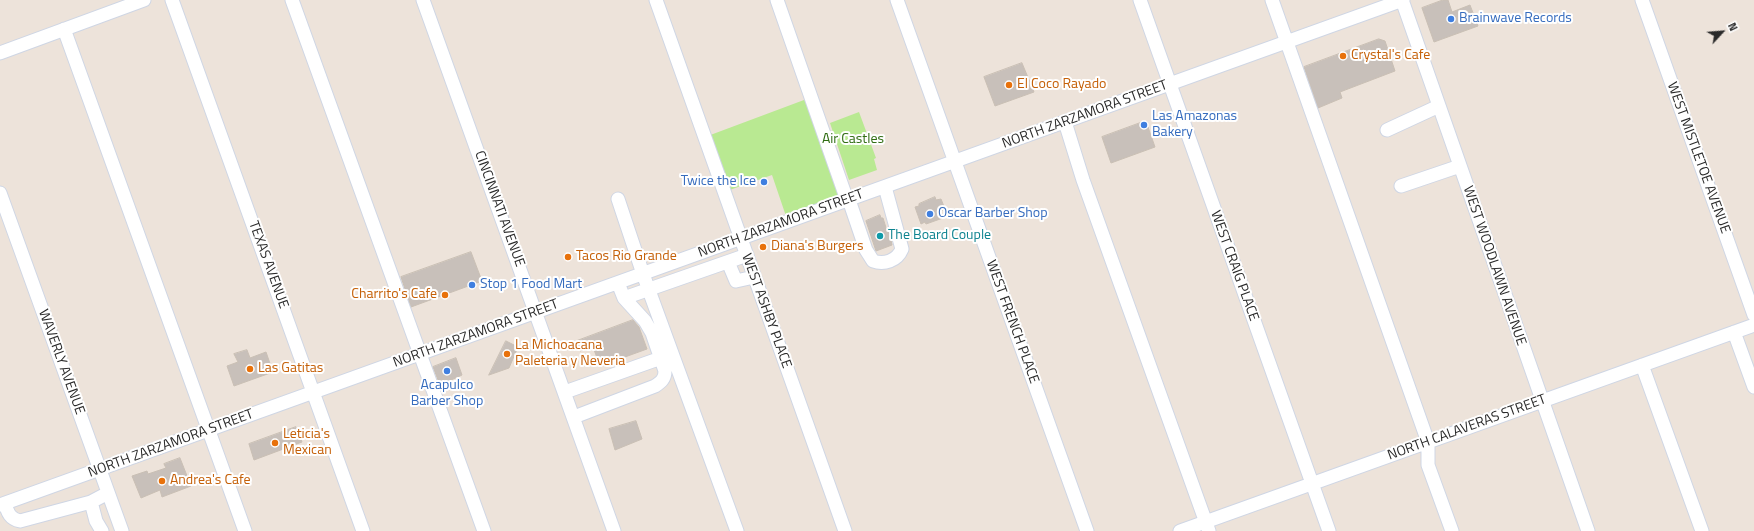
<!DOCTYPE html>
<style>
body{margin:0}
#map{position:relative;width:1754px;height:531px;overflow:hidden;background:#ede3da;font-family:"Titillium Web",sans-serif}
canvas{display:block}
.north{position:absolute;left:1702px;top:12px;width:40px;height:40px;-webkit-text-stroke:3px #fff;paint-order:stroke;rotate:64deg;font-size:11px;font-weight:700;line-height:16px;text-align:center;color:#2a2a2a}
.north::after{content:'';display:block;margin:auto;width:14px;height:18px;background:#2a2a2a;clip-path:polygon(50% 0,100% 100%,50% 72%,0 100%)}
</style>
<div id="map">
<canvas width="1754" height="531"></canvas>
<div class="north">N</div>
</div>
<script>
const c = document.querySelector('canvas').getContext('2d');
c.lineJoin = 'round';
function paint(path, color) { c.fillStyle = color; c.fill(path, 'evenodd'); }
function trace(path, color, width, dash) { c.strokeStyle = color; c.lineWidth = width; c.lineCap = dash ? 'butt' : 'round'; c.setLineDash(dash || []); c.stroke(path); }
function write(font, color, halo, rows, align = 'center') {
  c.font = font + ' "Titillium Web",sans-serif'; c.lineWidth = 4; c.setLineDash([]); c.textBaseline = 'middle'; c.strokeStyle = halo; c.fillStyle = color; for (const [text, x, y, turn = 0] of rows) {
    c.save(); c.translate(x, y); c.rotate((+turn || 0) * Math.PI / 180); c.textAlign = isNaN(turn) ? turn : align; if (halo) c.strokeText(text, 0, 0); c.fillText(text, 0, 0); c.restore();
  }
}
paint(new Path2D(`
 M 812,97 L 847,200 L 788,222 L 772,175 L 724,192 L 705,137 Z
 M 859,112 L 876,158 L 874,159 L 877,170 L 849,180 L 830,123 Z`), '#b9e992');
const building = new Path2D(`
 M 1443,0 L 1448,0 L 1452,12 L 1470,5 L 1478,26 L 1434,42 L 1422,8 Z
 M 1379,39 L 1385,41 L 1395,71 L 1340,92 L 1342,98 L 1318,108 L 1304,67 Z
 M 1022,63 L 1034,92 L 995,106 L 984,77 Z
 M 1140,123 L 1148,127 L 1155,147 L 1111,163 L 1102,137 Z
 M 935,197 L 936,200 L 941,199 L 945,209 L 940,211 L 943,218 L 926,224 L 925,222 L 921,224 L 915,207 L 919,206 L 919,204 Z
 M 880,215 L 881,218 L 883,218 L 887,231 L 889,231 L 892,245 L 876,251 L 866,221 Z
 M 471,252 L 482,281 L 411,307 L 401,277 Z
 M 633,320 L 639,327 L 647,349 L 600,366 L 593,347 L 580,351 L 577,341 Z
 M 506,341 L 518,347 L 509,368 L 489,375 Z
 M 247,350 L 250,358 L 266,352 L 273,372 L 234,386 L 227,366 L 238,362 L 234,354 Z
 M 456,358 L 462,375 L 440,385 L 433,367 Z
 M 636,421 L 642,439 L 615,450 L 609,429 Z
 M 296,427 L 302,442 L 254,460 L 249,444 Z
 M 180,458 L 191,486 L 162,497 L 160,490 L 141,498 L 132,476 L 147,471 L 148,474 L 166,468 L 164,464 Z`);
paint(building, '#c8c0ba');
trace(building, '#c9bfb4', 1);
const minor = new Path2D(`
 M 172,0 L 363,531
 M 292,0 L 484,531
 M 423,0 L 614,531
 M 656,0 L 845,531
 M 777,0 L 847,200
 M 897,0 L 1087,531
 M 1140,0 L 1329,531
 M 1272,0 L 1428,442 L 1428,465 L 1452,531
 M 1402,0 L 1588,531
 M 1642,0 L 1754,315
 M 64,29 L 245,531
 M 0,53 L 144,0
 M 1065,122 L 1083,180 L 1209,531
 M 1387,130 L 1439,106
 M 1401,186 L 1460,166
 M 0,193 L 122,531
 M 618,199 L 643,274 L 737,531
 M 849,200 L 866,250 L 873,261 C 884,265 897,261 902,249 L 885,187
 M 728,262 L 736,281 L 754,277
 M 624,298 L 747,255
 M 1734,332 L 1754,387
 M 1642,365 L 1702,531
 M 565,392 L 661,358
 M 574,417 L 655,386 C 661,382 665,379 665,371 L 652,333 L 645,321 L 624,298 L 618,283
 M 91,502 L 96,521 L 102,531
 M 5,504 C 8,513 10,519 20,521 L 91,502 L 108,493
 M 0,505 L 1403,0
 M 1180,531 L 1754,325`);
trace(minor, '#cfd6e4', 15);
trace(minor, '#fff', 13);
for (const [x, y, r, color] of [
 [1451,19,4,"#3f7fe0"],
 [1343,56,4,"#e8710a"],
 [1009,85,4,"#e8710a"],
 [1144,125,4,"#3f7fe0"],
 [764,182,4,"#3f7fe0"],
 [930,214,4,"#3f7fe0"],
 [880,236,4,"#0f9aa8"],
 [763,247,4,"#e8710a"],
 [568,257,4,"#e8710a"],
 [472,285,4,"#3f7fe0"],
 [445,295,4,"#e8710a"],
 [507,354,4,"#e8710a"],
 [250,369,4,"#e8710a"],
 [447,371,4,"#3f7fe0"],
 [275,443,4,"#e8710a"],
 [162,481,4,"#e8710a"]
]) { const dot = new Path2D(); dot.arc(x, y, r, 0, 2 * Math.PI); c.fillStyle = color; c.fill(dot); trace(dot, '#fff', 1.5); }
write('14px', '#366cbe', '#fff', [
 ["Brainwave Records",1459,19],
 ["Las Amazonas",1152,117],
 ["Bakery",1152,133],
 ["Twice the Ice",756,182,"right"],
 ["Oscar Barber Shop",938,214],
 ["Stop 1 Food Mart",480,285],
 ["Acapulco",447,386,"center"],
 ["Barber Shop",447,402,"center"]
], 'left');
write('14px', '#c56008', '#fff', [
 ["Crystal's Cafe",1351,56],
 ["El Coco Rayado",1017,85],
 ["Diana's Burgers",771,247],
 ["Tacos Rio Grande",576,257],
 ["Charrito's Cafe",437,295,"right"],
 ["La Michoacana",515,346],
 ["Paleteria y Neveria",515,362],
 ["Las Gatitas",258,369],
 ["Leticia's",283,435],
 ["Mexican",283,451],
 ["Andrea's Cafe",170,481]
], 'left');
write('14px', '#2a2a2a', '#fff', [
 ["NORTH ZARZAMORA STREET",1085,115,-20],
 ["WEST MISTLETOE AVENUE",1698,158,70],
 ["CINCINNATI AVENUE",499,209,70],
 ["NORTH ZARZAMORA STREET",781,224,-20],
 ["TEXAS AVENUE",268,265,70],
 ["WEST CRAIG PLACE",1234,266,70],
 ["WEST WOODLAWN AVENUE",1494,266,71],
 ["WEST ASHBY PLACE",766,311,70],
 ["WEST FRENCH PLACE",1012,322,70],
 ["NORTH ZARZAMORA STREET",476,334,-20],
 ["WAVERLY AVENUE",61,362,70],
 ["NORTH CALAVERAS STREET",1467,428,-20],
 ["NORTH ZARZAMORA STREET",171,444,-20]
]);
write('14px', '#306d13', '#fff', [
 ["Air Castles",853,140]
]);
write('14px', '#0d838f', '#fff', [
 ["The Board Couple",888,236]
], 'left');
</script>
